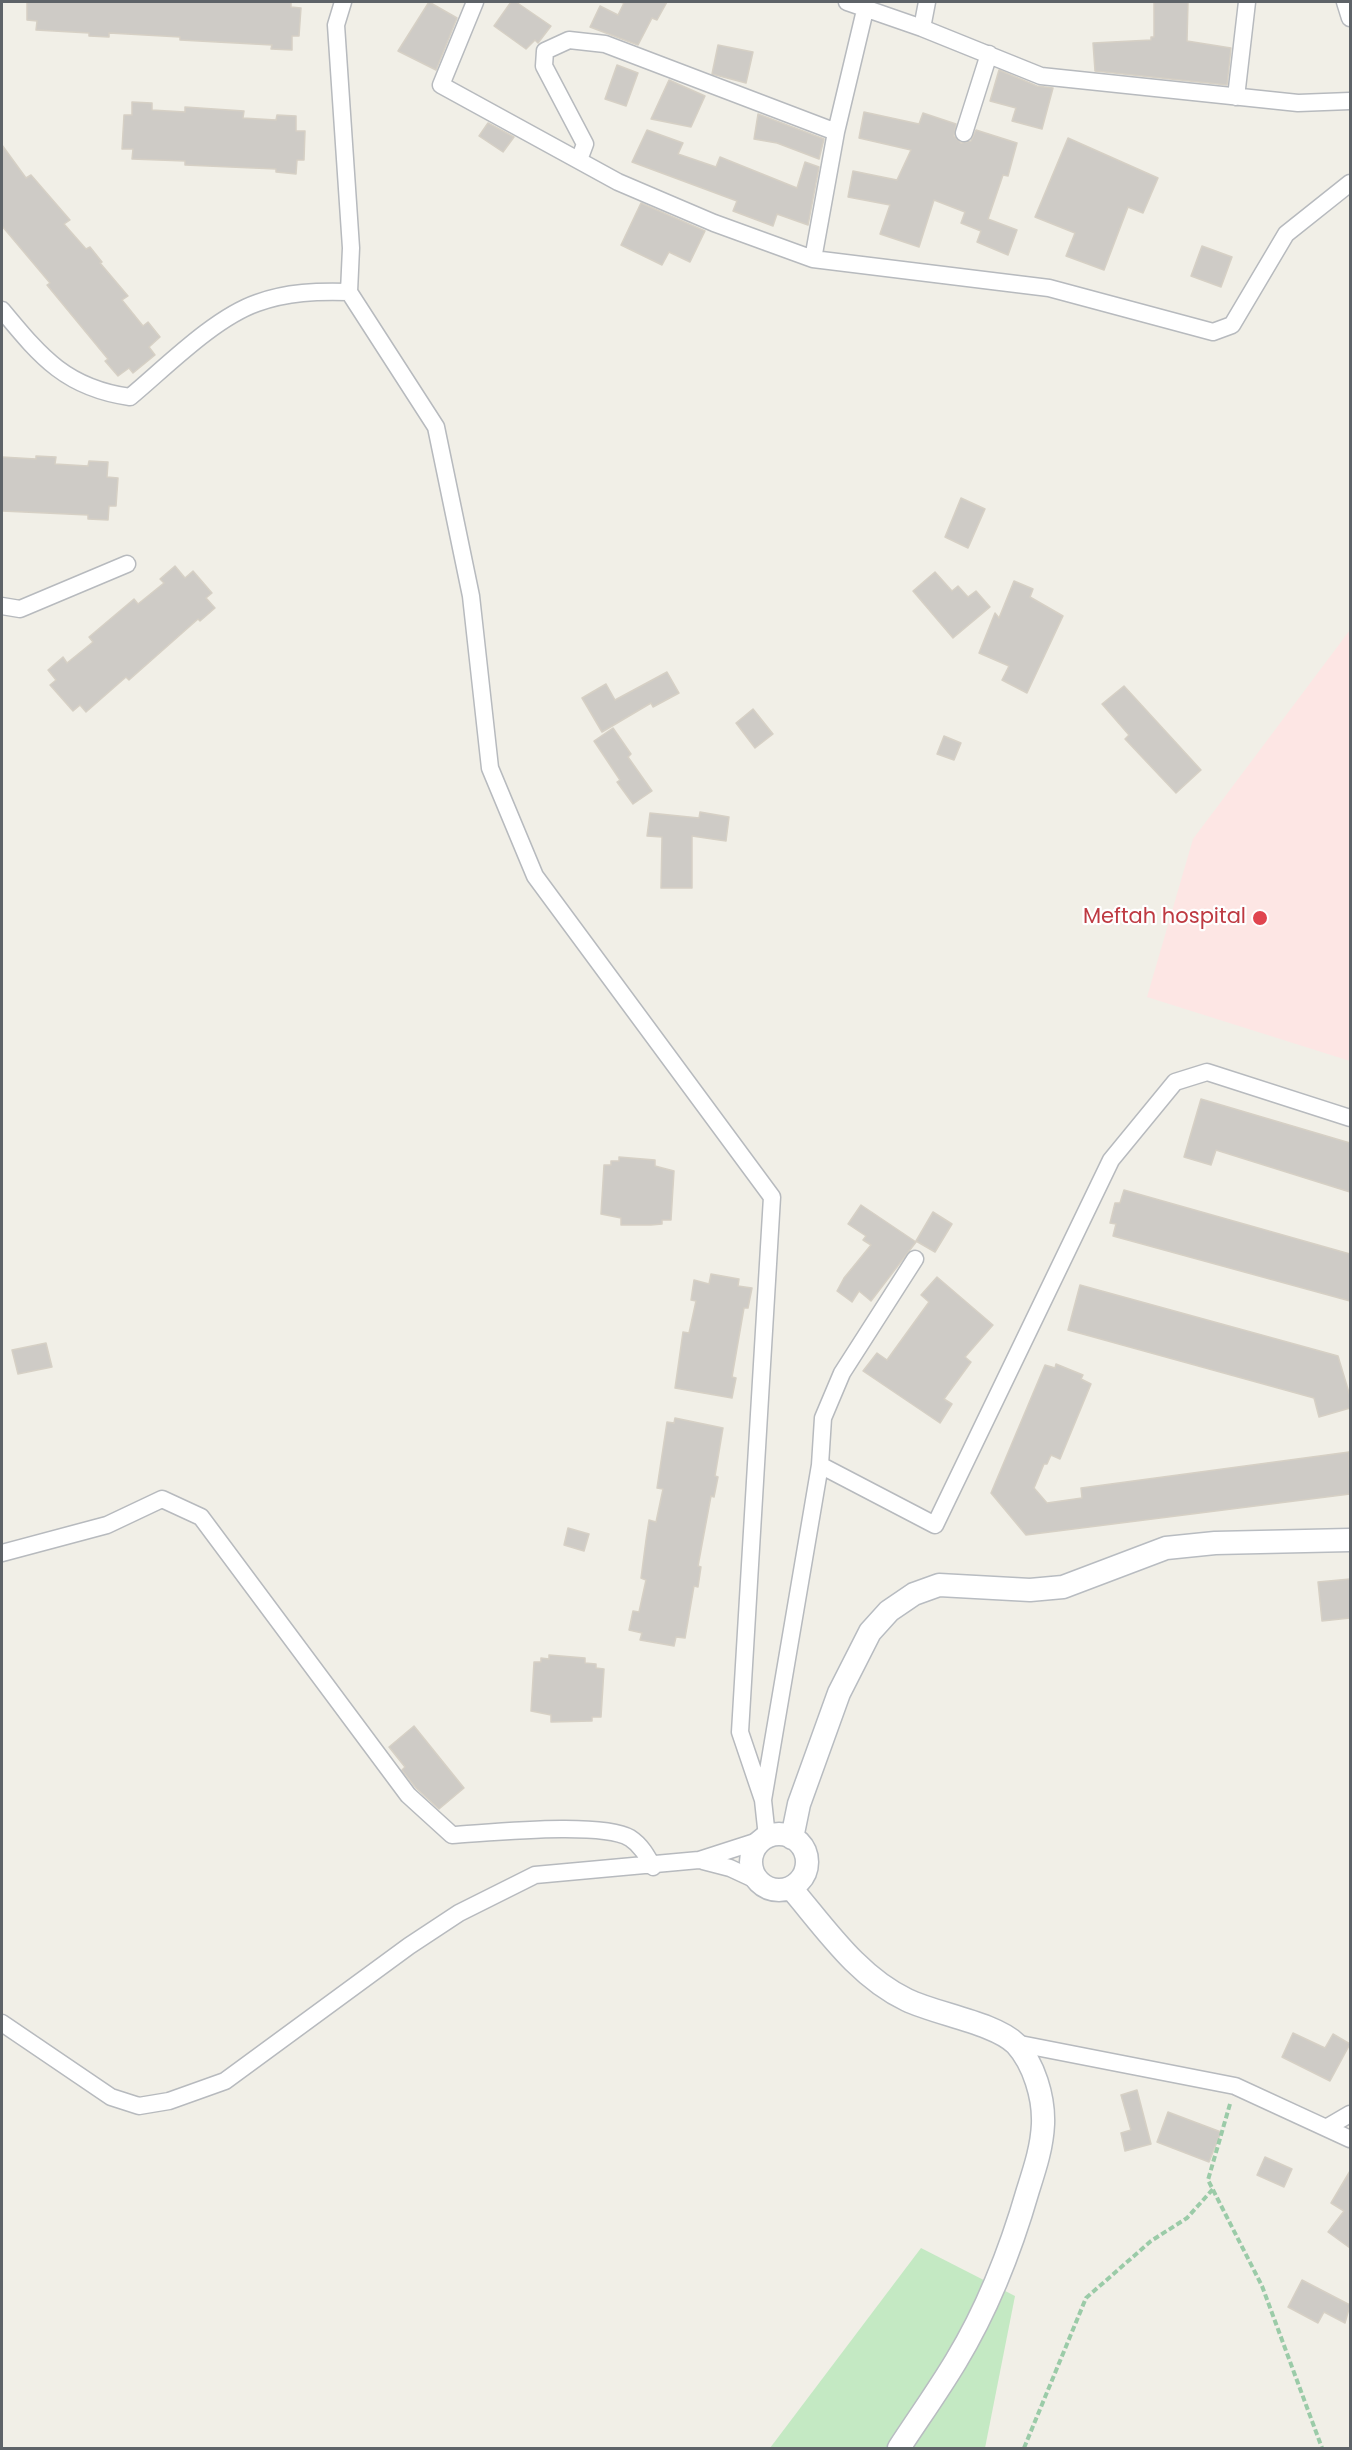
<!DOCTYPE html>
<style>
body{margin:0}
#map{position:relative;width:1352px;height:2450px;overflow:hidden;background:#f1efe7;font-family:Poppins,sans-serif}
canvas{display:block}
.frame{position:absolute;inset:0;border:3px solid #5e6368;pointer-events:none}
</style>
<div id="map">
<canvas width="1352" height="2450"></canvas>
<div class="frame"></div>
</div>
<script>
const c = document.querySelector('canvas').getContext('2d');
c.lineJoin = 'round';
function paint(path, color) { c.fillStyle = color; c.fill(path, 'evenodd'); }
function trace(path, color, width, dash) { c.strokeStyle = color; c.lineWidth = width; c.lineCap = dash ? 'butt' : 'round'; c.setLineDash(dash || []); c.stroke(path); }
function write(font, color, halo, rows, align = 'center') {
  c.font = font + ' Poppins,sans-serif'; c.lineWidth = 4.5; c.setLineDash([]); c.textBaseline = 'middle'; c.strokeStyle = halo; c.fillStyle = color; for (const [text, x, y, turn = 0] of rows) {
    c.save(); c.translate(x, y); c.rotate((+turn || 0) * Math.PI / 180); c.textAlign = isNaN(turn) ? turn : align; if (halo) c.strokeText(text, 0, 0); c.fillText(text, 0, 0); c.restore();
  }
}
paint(new Path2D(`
 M 1350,630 L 1350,1061 L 1147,997 L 1193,839 Z`), '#fde6e4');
paint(new Path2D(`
 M 921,2248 L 1015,2296 L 985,2448 L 770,2448 Z`), '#c4e9c3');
const building = new Path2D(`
 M 27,2 L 291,2 L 291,7 L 301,8 L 299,36 L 292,36 L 292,50 L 271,49 L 272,45 L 180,40 L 180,37 L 109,33 L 109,37 L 89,36 L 89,33 L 36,30 L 37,21 L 27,20 Z
 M 429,2 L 457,18 L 436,70 L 398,51 Z
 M 511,2 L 516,2 L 551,26 L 538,43 L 535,40 L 526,49 L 494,26 Z
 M 620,2 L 667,2 L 657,20 L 652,18 L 638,45 L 590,27 L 600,6 L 618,15 L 624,3 Z
 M 1154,2 L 1188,2 L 1187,41 L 1231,48 L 1227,85 L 1095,71 L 1093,43 L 1151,40 L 1151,37 L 1154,37 Z
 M 718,45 L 753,52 L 746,83 L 712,74 Z
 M 617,65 L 638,73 L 626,106 L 605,99 Z
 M 999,70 L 1037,86 L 1053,88 L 1042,129 L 1012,121 L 1016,108 L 990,101 Z
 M 669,80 L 705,96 L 691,127 L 651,119 Z
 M 132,102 L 152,103 L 152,110 L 185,112 L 185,107 L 244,111 L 243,118 L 276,120 L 277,115 L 296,116 L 296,131 L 305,131 L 304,160 L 297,160 L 296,174 L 276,172 L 276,169 L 185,165 L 185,161 L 132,159 L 133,149 L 122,149 L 124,115 L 132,115 Z
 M 864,112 L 919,124 L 923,113 L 956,124 L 954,136 L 961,143 L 971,141 L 976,130 L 1017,143 L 1008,176 L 1003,175 L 988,219 L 1017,230 L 1008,255 L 977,242 L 981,231 L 961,223 L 965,212 L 934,200 L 919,247 L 880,234 L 890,205 L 848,197 L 853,171 L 897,180 L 911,150 L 859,138 Z
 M 758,114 L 824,139 L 819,159 L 777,143 L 754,139 Z
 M 488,123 L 514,137 L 503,152 L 479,136 Z
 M 647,130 L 683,143 L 678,154 L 716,167 L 720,157 L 797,188 L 805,162 L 819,167 L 808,225 L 777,214 L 773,226 L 733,211 L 737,201 L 632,162 Z
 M 1068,138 L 1158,178 L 1143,213 L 1128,207 L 1104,270 L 1066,256 L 1075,233 L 1035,217 Z
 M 2,145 L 26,178 L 31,175 L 70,220 L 64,224 L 86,249 L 90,247 L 102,262 L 100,263 L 128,296 L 122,300 L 143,326 L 148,322 L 160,337 L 149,347 L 155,355 L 133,373 L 129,368 L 118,376 L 105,361 L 108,359 L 47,285 L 50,283 L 2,226 Z
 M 641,203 L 705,231 L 690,262 L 669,252 L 662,265 L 621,245 Z
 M 1202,246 L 1232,257 L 1221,287 L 1191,276 Z
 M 36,456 L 56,457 L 55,464 L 88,466 L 89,461 L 108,462 L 107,477 L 118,478 L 116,506 L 109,506 L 108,520 L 88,519 L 88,515 L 2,511 L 2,457 L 36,459 Z
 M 961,498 L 985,509 L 968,548 L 945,537 Z
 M 175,566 L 185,578 L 193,571 L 212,593 L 206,598 L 215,608 L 200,621 L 198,619 L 129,680 L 126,677 L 86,712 L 80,705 L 73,711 L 50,685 L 56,680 L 48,670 L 63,657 L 67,663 L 93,642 L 89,637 L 134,599 L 138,604 L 164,583 L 160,579 Z
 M 935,572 L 952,591 L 958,586 L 968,597 L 976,591 L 990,607 L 953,638 L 913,591 Z
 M 1014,581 L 1033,589 L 1030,597 L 1063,616 L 1027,693 L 1002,680 L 1009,666 L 979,653 L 995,613 L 999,618 Z
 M 667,672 L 679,693 L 653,707 L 651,703 L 602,732 L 582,698 L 606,684 L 615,700 Z
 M 1124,686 L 1201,770 L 1176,793 L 1125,739 L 1129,735 L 1102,704 Z
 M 753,709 L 773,734 L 755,748 L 736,723 Z
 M 613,728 L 631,754 L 628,757 L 652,791 L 633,804 L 617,782 L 620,780 L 594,741 Z
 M 944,736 L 961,743 L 954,760 L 937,754 Z
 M 700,812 L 729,817 L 726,841 L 692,836 L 692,888 L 661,888 L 662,837 L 647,836 L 650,813 L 699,818 Z
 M 1201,1099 L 1350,1143 L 1350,1192 L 1216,1150 L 1211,1165 L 1184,1157 Z
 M 619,1157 L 655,1160 L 655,1166 L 674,1171 L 671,1220 L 662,1220 L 662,1224 L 651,1225 L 621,1225 L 621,1218 L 601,1214 L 604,1165 L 611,1165 L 611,1161 L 619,1161 Z
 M 1124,1190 L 1350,1254 L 1350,1301 L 1113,1236 L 1116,1224 L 1110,1223 L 1115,1203 L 1120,1203 Z
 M 861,1205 L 916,1242 L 871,1301 L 859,1291 L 852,1302 L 837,1291 L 844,1278 L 871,1245 L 863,1240 L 866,1236 L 848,1224 Z
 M 933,1212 L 952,1224 L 935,1252 L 916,1241 Z
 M 711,1274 L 739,1279 L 738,1286 L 752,1288 L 748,1308 L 744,1308 L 732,1377 L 736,1378 L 732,1398 L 675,1388 L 683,1332 L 689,1333 L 696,1301 L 691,1300 L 694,1280 L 709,1284 Z
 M 937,1277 L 993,1325 L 965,1357 L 971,1362 L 944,1399 L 952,1404 L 940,1423 L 863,1371 L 877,1353 L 887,1360 L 929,1302 L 921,1295 Z
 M 1080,1285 L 1338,1356 L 1350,1396 L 1350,1408 L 1319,1417 L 1314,1398 L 1068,1330 Z
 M 46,1343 L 52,1367 L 18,1374 L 12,1350 Z
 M 1056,1364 L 1083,1375 L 1081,1379 L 1091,1384 L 1060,1459 L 1051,1455 L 1047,1464 L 1044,1464 L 1034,1488 L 1047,1503 L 1082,1498 L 1081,1488 L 1349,1452 L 1350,1494 L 1026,1535 L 991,1493 L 1045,1365 L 1055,1368 Z
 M 675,1418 L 723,1428 L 715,1476 L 718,1477 L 714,1497 L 711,1496 L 698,1566 L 701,1567 L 698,1587 L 694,1586 L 685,1638 L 676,1637 L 674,1646 L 640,1640 L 642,1633 L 629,1630 L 633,1611 L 639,1612 L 646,1580 L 641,1578 L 646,1540 L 649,1520 L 656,1522 L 663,1489 L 657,1488 L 667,1422 L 674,1423 Z
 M 568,1528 L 589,1534 L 584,1551 L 564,1545 Z
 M 1350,1579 L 1350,1618 L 1322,1621 L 1318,1582 Z
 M 549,1655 L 585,1658 L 585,1663 L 596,1664 L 596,1668 L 604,1669 L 601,1717 L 592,1717 L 592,1721 L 551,1722 L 551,1715 L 531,1711 L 534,1662 L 541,1662 L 541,1658 L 549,1659 Z
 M 414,1726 L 464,1788 L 439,1809 L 416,1788 L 402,1770 L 405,1767 L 389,1747 Z
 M 1293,2033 L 1325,2048 L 1333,2034 L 1350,2044 L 1330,2081 L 1282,2057 Z
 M 1137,2090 L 1151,2144 L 1125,2151 L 1121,2133 L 1131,2130 L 1121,2095 Z
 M 1168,2112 L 1221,2132 L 1209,2162 L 1157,2142 Z
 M 1265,2157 L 1292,2169 L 1284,2187 L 1257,2175 Z
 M 1350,2171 L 1350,2248 L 1328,2232 L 1344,2211 L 1331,2203 Z
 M 1302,2280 L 1350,2305 L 1345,2323 L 1324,2312 L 1318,2323 L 1288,2307 Z`);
paint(building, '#cecbc6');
trace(building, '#d6d0c5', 1.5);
const minor = new Path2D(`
 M 343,2 L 336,25 L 351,248 L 349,292
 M 475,2 L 441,85 L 618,182 L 714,223 L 813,259 L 1049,288 L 1213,332 L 1232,325 L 1286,234 L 1350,183
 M 847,2 L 922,28 L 1041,76 L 1298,103 L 1350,101
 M 1345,2 L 1350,18
 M 922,28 L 927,2
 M 1236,97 L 1247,2
 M 964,133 L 989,54
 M 579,160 L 585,144 L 544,66 L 545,51 L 569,40 L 605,44 L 836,132
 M 813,259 L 836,132 L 866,6
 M 2,310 C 41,357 66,388 130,397 C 166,367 214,318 257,303 C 287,292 318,291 349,292 L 436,427 L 471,596 L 490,768 L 535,876 L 772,1197 L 740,1732 L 763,1800
 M 2,606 L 20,609 L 127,564
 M 820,1465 L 823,1418 L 842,1373 L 915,1259
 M 2,1553 L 107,1525 L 162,1499 L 201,1517 L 408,1795 L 452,1835 C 489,1833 601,1821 630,1838 C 641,1845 647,1856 653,1867
 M 767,1837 L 763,1800 L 820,1465 L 935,1525 L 1111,1160 L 1175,1082 L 1207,1072 L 1350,1118
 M 703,1861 L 730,1868 L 758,1881
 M 2,2023 L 111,2097 L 139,2106 L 169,2101 L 225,2081 L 409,1946 L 459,1913 L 535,1875 L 699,1860 L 761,1840
 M 1015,2043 L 1235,2086 L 1350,2139
 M 1326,2128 L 1350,2114`);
const secondary = new Path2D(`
 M751 1862a28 28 0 1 1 56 0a28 28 0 1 1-56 0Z
 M 792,1838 L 799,1804 L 839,1693 L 870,1632 L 889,1611 L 914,1594 L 939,1585 L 1030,1590 L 1063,1587 L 1166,1548 L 1215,1543 L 1350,1540
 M 791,1888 C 825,1928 858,1977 907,2000 C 936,2014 995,2023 1016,2044 C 1034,2064 1044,2097 1043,2124 C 1042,2147 1035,2168 1028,2190 C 1011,2249 988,2308 956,2361 C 938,2391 918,2419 899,2448`);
trace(minor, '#b7babe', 19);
trace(secondary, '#b8bcc1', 25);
trace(new Path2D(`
 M 1230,2104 L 1208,2180 L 1262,2286 L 1322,2448
 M 1024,2448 L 1086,2298 L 1151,2241 L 1187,2218 L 1213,2189`), '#9bcba8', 4, [6, 3]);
trace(minor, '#fff', 16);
trace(secondary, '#fff', 22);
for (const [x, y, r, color] of [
 [1260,918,8,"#e0444e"]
]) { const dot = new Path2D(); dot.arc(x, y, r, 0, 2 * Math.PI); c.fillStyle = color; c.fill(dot); trace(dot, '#fff', 2); }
write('21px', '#be3a42', '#fff', [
 ["Meftah hospital",1246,918]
], 'right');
</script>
